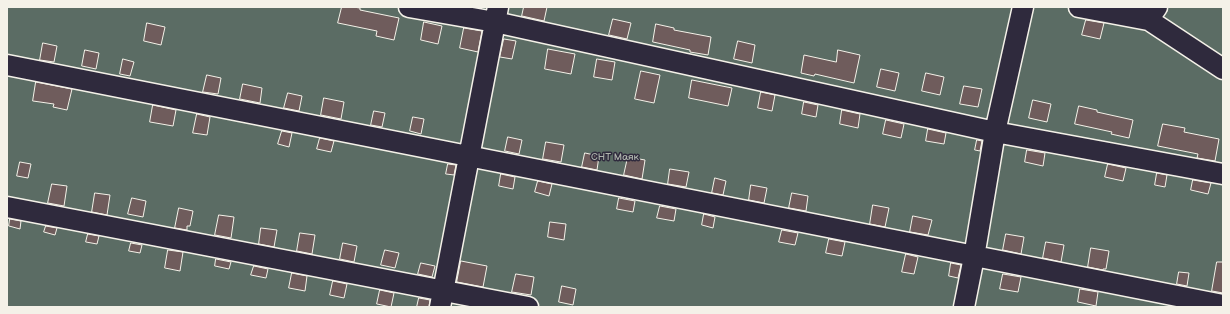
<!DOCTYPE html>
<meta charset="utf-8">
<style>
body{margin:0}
#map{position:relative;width:1230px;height:314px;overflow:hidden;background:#3c3443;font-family:"Balsamiq Sans",sans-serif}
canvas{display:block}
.frame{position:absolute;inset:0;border:8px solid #f4f1e8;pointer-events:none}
</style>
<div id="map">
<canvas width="1230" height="314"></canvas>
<div class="frame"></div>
</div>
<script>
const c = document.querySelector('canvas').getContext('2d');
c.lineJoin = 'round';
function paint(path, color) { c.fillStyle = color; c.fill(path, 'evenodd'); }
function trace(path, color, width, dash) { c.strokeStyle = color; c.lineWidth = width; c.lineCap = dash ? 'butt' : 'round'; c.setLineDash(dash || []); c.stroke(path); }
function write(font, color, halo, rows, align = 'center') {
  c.font = font + ' "Balsamiq Sans",sans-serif'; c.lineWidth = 3; c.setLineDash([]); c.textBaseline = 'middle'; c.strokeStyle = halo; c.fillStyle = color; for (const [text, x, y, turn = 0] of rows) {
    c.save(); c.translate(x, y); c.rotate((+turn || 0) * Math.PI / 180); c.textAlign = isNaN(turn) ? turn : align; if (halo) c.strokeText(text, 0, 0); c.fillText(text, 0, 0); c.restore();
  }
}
paint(new Path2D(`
 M 7,7 L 1223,7 L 1223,307 L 7,307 Z`), '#5b6c64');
const building = new Path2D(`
 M 342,7 L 353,7 L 360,8 L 360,10 L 399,18 L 394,40 L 376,36 L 377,31 L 338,23 Z
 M 524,7 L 547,7 L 544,21 L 522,16 Z
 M 613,19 L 631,23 L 627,39 L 609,35 Z
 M 1086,20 L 1104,23 L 1100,39 L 1082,35 Z
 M 424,22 L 442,26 L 438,44 L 421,40 Z
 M 147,23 L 165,27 L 161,45 L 144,41 Z
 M 656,24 L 674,28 L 674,30 L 711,37 L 708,55 L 690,52 L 690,50 L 653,42 Z
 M 464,28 L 482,31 L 478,52 L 460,48 Z
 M 504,39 L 516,41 L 512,59 L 500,57 Z
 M 738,41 L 755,45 L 752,63 L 734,59 Z
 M 43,43 L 57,46 L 54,62 L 40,60 Z
 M 548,49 L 575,54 L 571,74 L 545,69 Z
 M 85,50 L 99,53 L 96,69 L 82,66 Z
 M 838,50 L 860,55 L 854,83 L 815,74 L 814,76 L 801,73 L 804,55 L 836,62 Z
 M 123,59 L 134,62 L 130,76 L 120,74 Z
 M 597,59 L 615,62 L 612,80 L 594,77 Z
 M 881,69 L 899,73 L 895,91 L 877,87 Z
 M 641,71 L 660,75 L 654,103 L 635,99 Z
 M 926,73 L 944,77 L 940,95 L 922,91 Z
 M 207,75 L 221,78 L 218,94 L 203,92 Z
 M 692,80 L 732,88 L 728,106 L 689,98 Z
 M 36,82 L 72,89 L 67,110 L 53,107 L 54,104 L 33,101 Z
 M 243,84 L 262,88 L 260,103 L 240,99 Z
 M 964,86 L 982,89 L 978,107 L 960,104 Z
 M 761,92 L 775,95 L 772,111 L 758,108 Z
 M 288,93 L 302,96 L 299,111 L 284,108 Z
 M 324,98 L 344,102 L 341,119 L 321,115 Z
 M 1033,100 L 1051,104 L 1047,122 L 1029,118 Z
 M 804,102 L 818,105 L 816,117 L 802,114 Z
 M 153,105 L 176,110 L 173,126 L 150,122 Z
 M 1079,106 L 1097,110 L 1097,112 L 1133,120 L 1129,138 L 1111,134 L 1112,132 L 1075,124 Z
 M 842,110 L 860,114 L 858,128 L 840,124 Z
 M 374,111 L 385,113 L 382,127 L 371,125 Z
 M 197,114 L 210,117 L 207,135 L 193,133 Z
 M 413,117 L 424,119 L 421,134 L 410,131 Z
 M 886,120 L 904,124 L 901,138 L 883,134 Z
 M 1163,124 L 1185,128 L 1184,132 L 1219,139 L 1215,161 L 1197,158 L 1198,154 L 1158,146 Z
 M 928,129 L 946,133 L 944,144 L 926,141 Z
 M 282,131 L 292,133 L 289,147 L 278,144 Z
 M 508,137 L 522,140 L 519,154 L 505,151 Z
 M 320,138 L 334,141 L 331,152 L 317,149 Z
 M 977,140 L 982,141 L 980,151 L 975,150 Z
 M 546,142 L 564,145 L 561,162 L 543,159 Z
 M 1027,150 L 1045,153 L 1043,166 L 1025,162 Z
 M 585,153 L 599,156 L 597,170 L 582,167 Z
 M 628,157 L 645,160 L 642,179 L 624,175 Z
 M 20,162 L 31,164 L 28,178 L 17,176 Z
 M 448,164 L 456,165 L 454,175 L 446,174 Z
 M 1108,164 L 1126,168 L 1123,181 L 1105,177 Z
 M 670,169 L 689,172 L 686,187 L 668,184 Z
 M 1157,173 L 1167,175 L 1165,187 L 1155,185 Z
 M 501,174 L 515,177 L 513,189 L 499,186 Z
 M 715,178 L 726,181 L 723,195 L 712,193 Z
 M 1193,180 L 1211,183 L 1208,194 L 1191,190 Z
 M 538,181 L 552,184 L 549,196 L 535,192 Z
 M 52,184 L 67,186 L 64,206 L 48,203 Z
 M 751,185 L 767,188 L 764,203 L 749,200 Z
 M 95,193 L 110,195 L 107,215 L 92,212 Z
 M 792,193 L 808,196 L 806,211 L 789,208 Z
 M 132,198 L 146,201 L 143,217 L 128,214 Z
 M 619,198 L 635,201 L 633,212 L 617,209 Z
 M 873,205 L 889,208 L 885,227 L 870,224 Z
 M 660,206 L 676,209 L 674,221 L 657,218 Z
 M 179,208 L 193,211 L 190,226 L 187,226 L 187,230 L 175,228 Z
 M 704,214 L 715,217 L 713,228 L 702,225 Z
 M 219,215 L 234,217 L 231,238 L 215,235 Z
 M 913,216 L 932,220 L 928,235 L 910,232 Z
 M 10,219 L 21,221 L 20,229 L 9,226 Z
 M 550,222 L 566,224 L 564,240 L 548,237 Z
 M 46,226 L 57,228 L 55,235 L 44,232 Z
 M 261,228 L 277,230 L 274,247 L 259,244 Z
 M 782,230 L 798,233 L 795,245 L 779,242 Z
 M 300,233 L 315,235 L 312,254 L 297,251 Z
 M 88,234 L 99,236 L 97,244 L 86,242 Z
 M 1006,234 L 1024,237 L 1021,254 L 1003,250 Z
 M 829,239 L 845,242 L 842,256 L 826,253 Z
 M 1046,242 L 1064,245 L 1061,262 L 1043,258 Z
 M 131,243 L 142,245 L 140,253 L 129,251 Z
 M 343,243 L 357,246 L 354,262 L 340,259 Z
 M 1091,248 L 1109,251 L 1106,269 L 1103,269 L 1103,270 L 1088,267 Z
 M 168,250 L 183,252 L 180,271 L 165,268 Z
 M 385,250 L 399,253 L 395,268 L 381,265 Z
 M 906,254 L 918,257 L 914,274 L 902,272 Z
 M 216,259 L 231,262 L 229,269 L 215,266 Z
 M 461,261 L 487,266 L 483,287 L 457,282 Z
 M 1217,262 L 1223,262 L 1223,293 L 1212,291 Z
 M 421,263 L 435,266 L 432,277 L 418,274 Z
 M 951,263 L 961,265 L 958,278 L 949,276 Z
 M 254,266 L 268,269 L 266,278 L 251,275 Z
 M 1179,272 L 1189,273 L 1187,286 L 1177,284 Z
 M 292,273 L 307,276 L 305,291 L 289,288 Z
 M 516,274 L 534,277 L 531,295 L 512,292 Z
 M 1003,274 L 1021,277 L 1018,292 L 1000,289 Z
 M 333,281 L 347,284 L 344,298 L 330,295 Z
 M 562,286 L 576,289 L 573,305 L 559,302 Z
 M 1080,289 L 1098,292 L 1096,306 L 1078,302 Z
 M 380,290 L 394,293 L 391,307 L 377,304 Z
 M 419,298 L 430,300 L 429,307 L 417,307 Z`);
paint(building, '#6f5c5c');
trace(building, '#f4f1e8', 1);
const minor = new Path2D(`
 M 409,7 L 495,22 L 995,132 L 1223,174
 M 1079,7 L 1148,20 L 1157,7
 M 1129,7 L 1223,69
 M 7,65 C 413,144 817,226 1223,305
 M 7,207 L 528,307
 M 440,307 L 498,7
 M 964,307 L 974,257 L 995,132 L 1023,7`);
trace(minor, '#f4f1e8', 23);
trace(minor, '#2f2a3d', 20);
write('10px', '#afb5ad', '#2f2a3d', [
 ["СНТ Маяк",615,157]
]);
</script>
